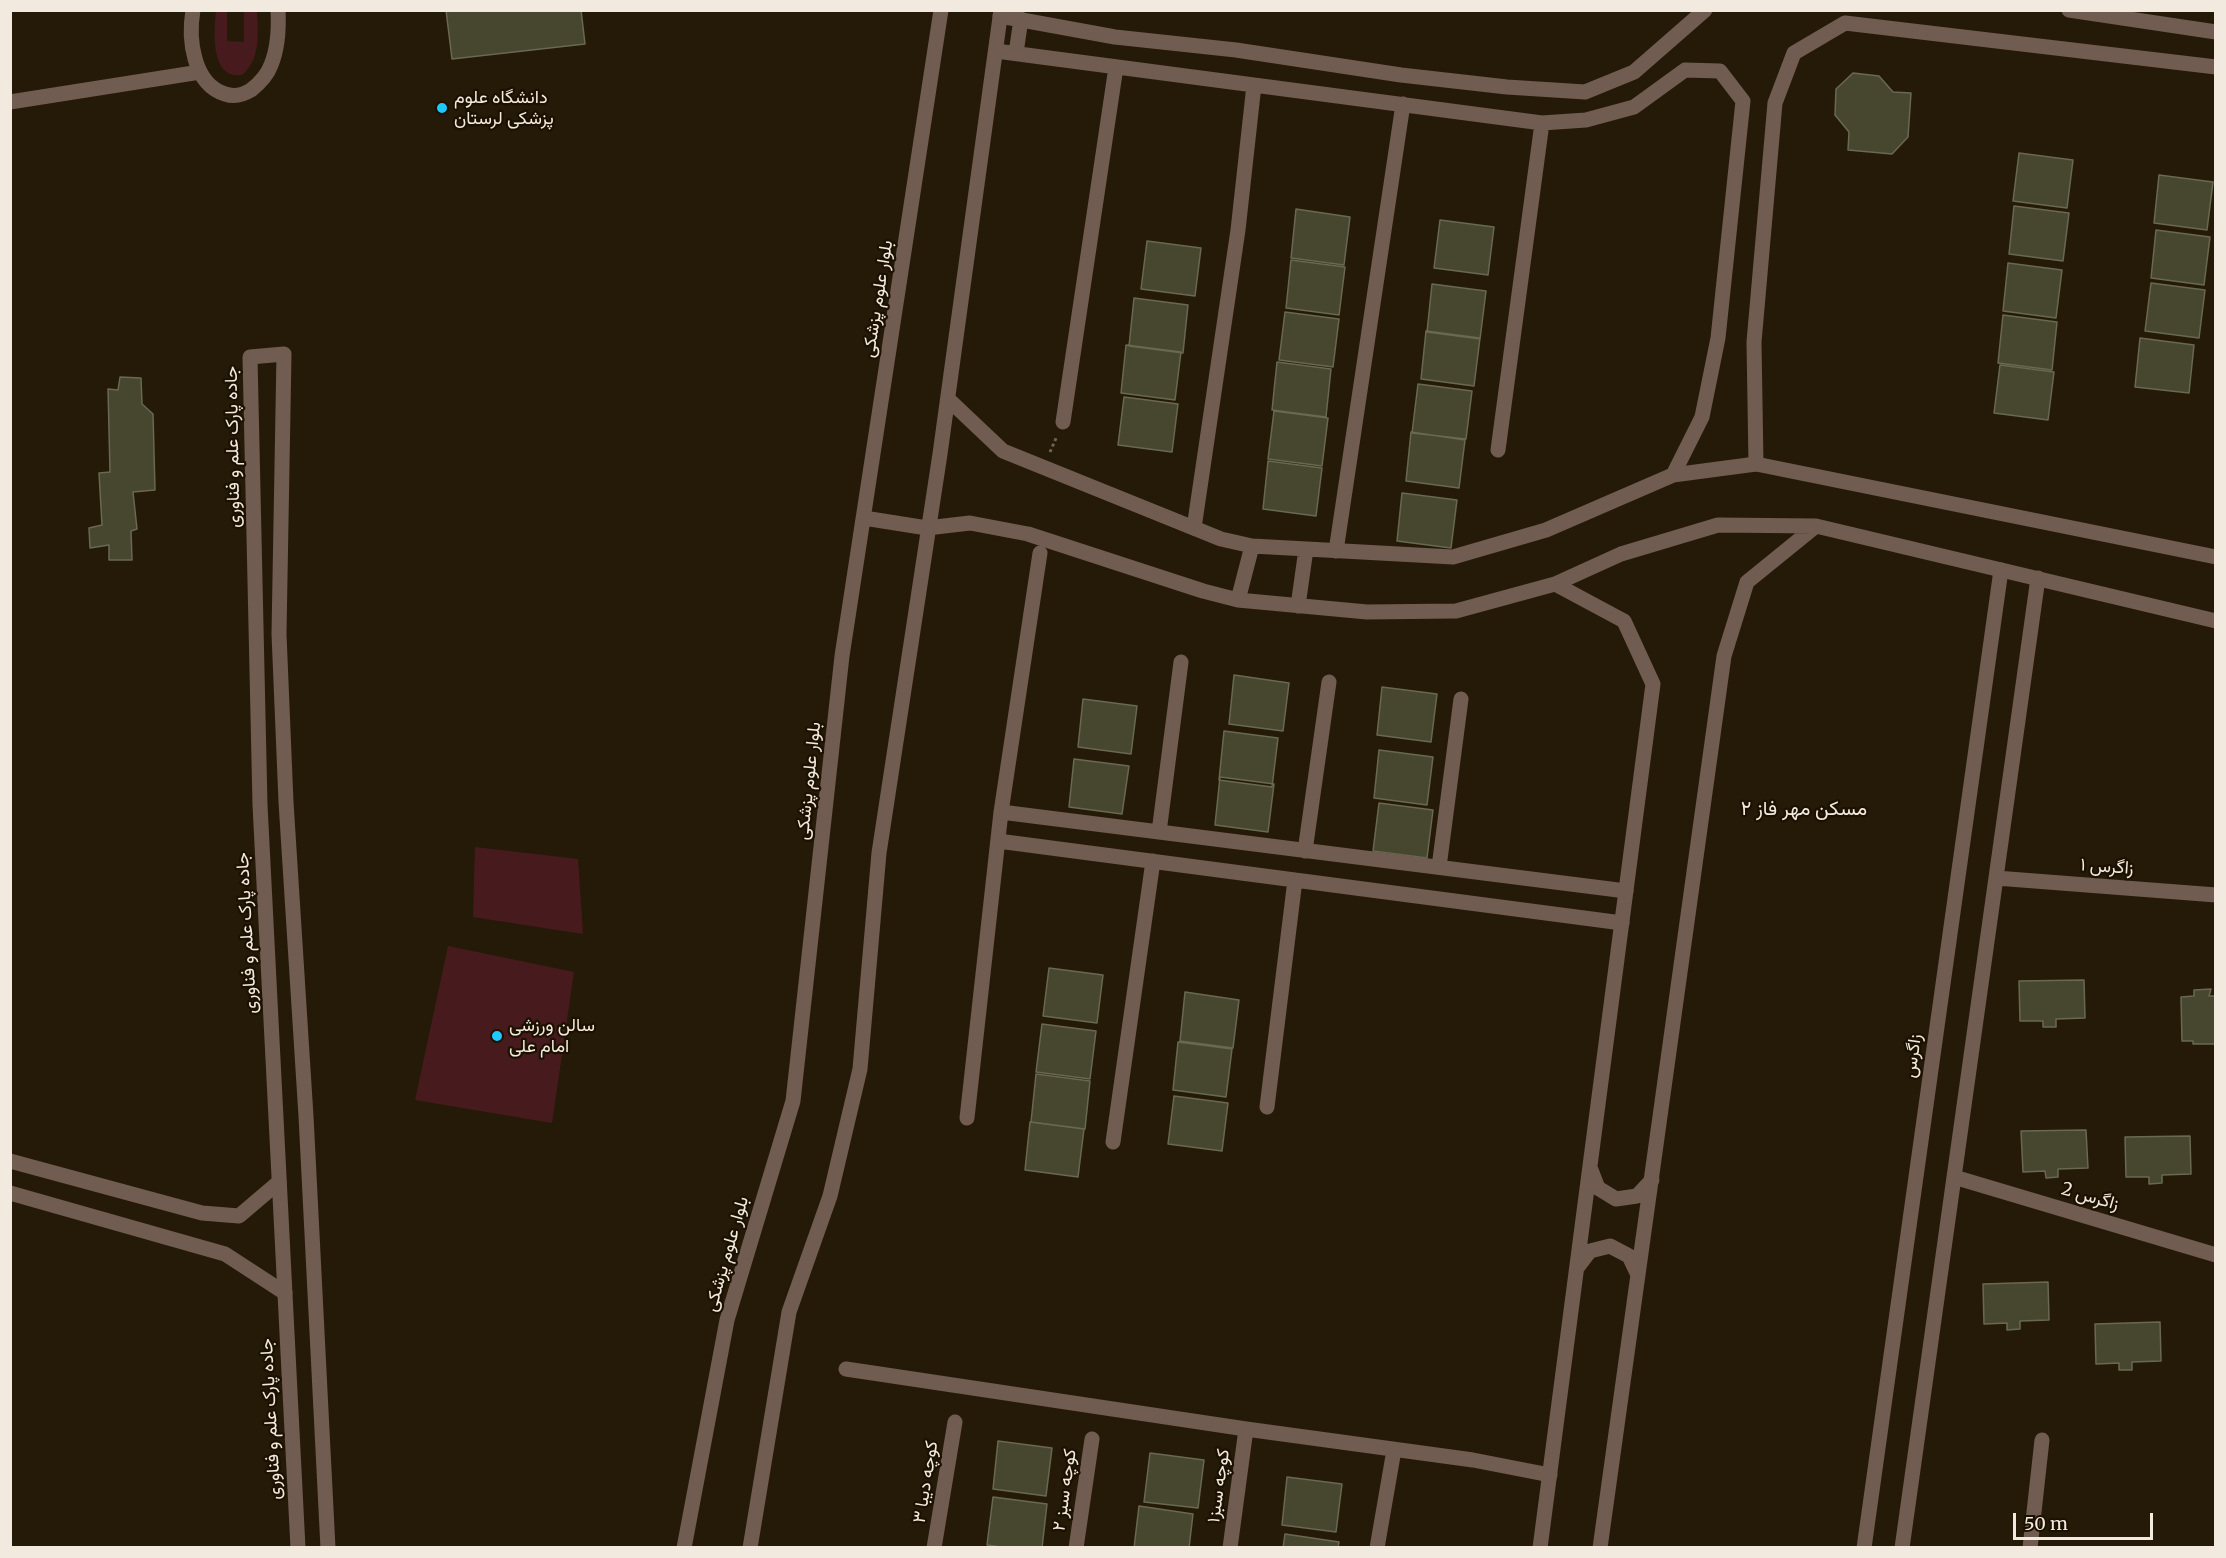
<!DOCTYPE html>
<meta charset="utf-8">
<style>
body{margin:0}
#map{position:relative;width:2226px;height:1558px;overflow:hidden;background:#251a07;font-family:Merriweather,serif}
canvas{display:block}
.frame{position:absolute;inset:0;border:12px solid #f2eade;pointer-events:none}
.scale{position:absolute;left:2013px;top:1513px;width:140px;height:27px;box-sizing:border-box;border:3px solid #f2eade;border-top:0;padding-left:8px;font-size:18px;line-height:21px;white-space:nowrap;color:#f2eade;-webkit-text-stroke:4px #1c1101;paint-order:stroke}
</style>
<div id="map">
<canvas width="2226" height="1558"></canvas>
<div class="frame"></div>
<div class="scale">50 m</div>
</div>
<script>
const c = document.querySelector('canvas').getContext('2d');
c.lineJoin = 'round';
function paint(path, color) { c.fillStyle = color; c.fill(path, 'evenodd'); }
function trace(path, color, width, dash) { c.strokeStyle = color; c.lineWidth = width; c.lineCap = dash ? 'butt' : 'round'; c.setLineDash(dash || []); c.stroke(path); }
function write(font, color, halo, rows, align = 'center') {
  c.font = font + ' Merriweather,Vazirmatn,serif'; c.lineWidth = 4.5; c.setLineDash([]); c.textBaseline = 'middle'; c.strokeStyle = halo; c.fillStyle = color; for (const [text, x, y, turn = 0] of rows) {
    c.save(); c.translate(x, y); c.rotate((+turn || 0) * Math.PI / 180); c.textAlign = isNaN(turn) ? turn : align; if (halo) c.strokeText(text, 0, 0); c.fillText(text, 0, 0); c.restore();
  }
}
paint(new Path2D(`
 M 216,11 L 227,11 L 227,41 L 244,42 L 244,11 L 257,11 C 258,33 261,59 242,75 C 210,80 214,30 216,11 Z
 M 475,847 L 578,859 L 583,934 L 473,917 Z
 M 448,946 L 574,972 L 552,1123 L 415,1100 Z`), '#471b1d');
const building = new Path2D(`
 M 446,10 L 581,10 L 585,44 L 452,59 Z
 M 1853,73 L 1879,76 L 1893,92 L 1911,93 L 1908,137 L 1892,154 L 1848,150 L 1849,132 L 1835,115 L 1836,89 Z
 M 2019,153 L 2073,160 L 2067,208 L 2013,201 Z
 M 2159,175 L 2213,182 L 2207,230 L 2154,223 Z
 M 2014,206 L 2069,213 L 2063,261 L 2009,254 Z
 M 1296,209 L 1350,217 L 1344,265 L 1291,258 Z
 M 1440,220 L 1494,227 L 1488,275 L 1434,268 Z
 M 2156,230 L 2210,237 L 2204,285 L 2151,278 Z
 M 1147,241 L 1201,248 L 1195,296 L 1141,289 Z
 M 1291,260 L 1345,267 L 1339,315 L 1286,308 Z
 M 2008,263 L 2062,270 L 2056,318 L 2003,311 Z
 M 2151,283 L 2205,290 L 2199,338 L 2145,331 Z
 M 1432,284 L 1486,291 L 1480,339 L 1427,332 Z
 M 1134,298 L 1188,305 L 1183,353 L 1129,346 Z
 M 1285,312 L 1339,319 L 1333,367 L 1279,360 Z
 M 2003,315 L 2057,322 L 2052,370 L 1998,363 Z
 M 1426,331 L 1480,338 L 1474,386 L 1421,379 Z
 M 2140,338 L 2194,345 L 2189,393 L 2135,387 Z
 M 1126,345 L 1181,352 L 1175,400 L 1121,393 Z
 M 1277,362 L 1331,369 L 1326,417 L 1272,410 Z
 M 2000,365 L 2054,372 L 2048,420 L 1994,413 Z
 M 120,377 L 141,378 L 142,404 L 153,414 L 155,490 L 133,492 L 137,529 L 131,531 L 132,560 L 109,560 L 109,545 L 90,548 L 89,528 L 102,525 L 99,473 L 110,472 L 108,389 L 118,390 Z
 M 1418,384 L 1472,391 L 1466,439 L 1412,433 Z
 M 1124,397 L 1178,404 L 1172,452 L 1118,445 Z
 M 1274,411 L 1328,418 L 1322,466 L 1268,459 Z
 M 1411,432 L 1465,440 L 1459,488 L 1406,481 Z
 M 1268,461 L 1322,468 L 1316,516 L 1263,509 Z
 M 1402,493 L 1457,500 L 1451,548 L 1397,541 Z
 M 1234,675 L 1289,683 L 1283,731 L 1229,724 Z
 M 1382,687 L 1437,694 L 1431,742 L 1377,735 Z
 M 1083,699 L 1137,706 L 1131,754 L 1078,747 Z
 M 1224,731 L 1278,738 L 1272,787 L 1219,780 Z
 M 1379,750 L 1433,757 L 1427,805 L 1374,798 Z
 M 1074,759 L 1129,766 L 1122,814 L 1069,807 Z
 M 1220,777 L 1274,784 L 1268,832 L 1215,825 Z
 M 1379,803 L 1433,810 L 1427,858 L 1373,851 Z
 M 1049,968 L 1103,975 L 1097,1023 L 1043,1016 Z
 M 2084,980 L 2085,1018 L 2056,1019 L 2056,1027 L 2043,1027 L 2043,1021 L 2020,1021 L 2019,981 Z
 M 2211,989 L 2209,996 L 2216,996 L 2216,1044 L 2193,1044 L 2193,1041 L 2182,1041 L 2181,997 L 2194,996 L 2194,990 Z
 M 1185,992 L 1239,1000 L 1233,1048 L 1180,1041 Z
 M 1042,1024 L 1096,1031 L 1090,1079 L 1036,1072 Z
 M 1178,1042 L 1232,1049 L 1226,1097 L 1173,1090 Z
 M 1036,1074 L 1090,1081 L 1085,1129 L 1031,1122 Z
 M 1174,1096 L 1228,1103 L 1222,1151 L 1168,1144 Z
 M 1030,1122 L 1084,1129 L 1078,1177 L 1025,1170 Z
 M 2086,1130 L 2088,1168 L 2058,1169 L 2058,1177 L 2046,1178 L 2045,1171 L 2023,1172 L 2021,1131 Z
 M 2190,1136 L 2191,1174 L 2162,1175 L 2162,1183 L 2149,1184 L 2149,1177 L 2126,1177 L 2125,1137 Z
 M 2048,1282 L 2049,1320 L 2020,1321 L 2020,1329 L 2007,1330 L 2007,1323 L 1984,1324 L 1983,1284 Z
 M 2160,1322 L 2161,1361 L 2132,1362 L 2132,1370 L 2119,1370 L 2119,1363 L 2096,1364 L 2095,1324 Z
 M 998,1441 L 1052,1448 L 1046,1496 L 993,1489 Z
 M 1150,1453 L 1204,1460 L 1198,1508 L 1144,1502 Z
 M 1287,1477 L 1342,1484 L 1336,1532 L 1282,1525 Z
 M 993,1497 L 1047,1504 L 1042,1548 L 1008,1548 L 987,1545 Z
 M 1139,1506 L 1193,1514 L 1189,1548 L 1134,1548 Z
 M 1285,1534 L 1339,1542 L 1338,1548 L 1283,1548 Z`);
paint(building, '#474730');
trace(building, '#696951', 1.5);
trace(new Path2D(`
 M 1050,452 L 1057,436`), '#6c6352', 3, [3, 3]);
trace(new Path2D(`
 M 2069,10 L 2216,32
 M 1000,16 L 1115,37 L 1236,50 L 1401,75 L 1507,87 L 1585,92 L 1634,72 L 1705,10
 M 996,51 L 1542,123 L 1586,120 L 1634,107 L 1685,70 L 1720,71 L 1743,101 L 1718,338 L 1702,417 L 1673,475
 M 1016,53 L 1021,19
 M 10,102 L 200,72
 M 1063,422 L 1116,67
 M 1498,450 L 1542,123
 M 1756,464 L 1754,342 L 1775,103 L 1794,53 L 1845,23 L 2216,67
 M 1194,528 L 1238,230 L 1254,85
 M 1336,551 L 1403,104
 M 1001,812 L 1040,553
 M 1159,832 L 1181,662
 M 998,841 L 1622,923
 M 1305,851 L 1329,682
 M 1439,867 L 1461,699
 M 1996,878 L 2216,895
 M 1267,1107 L 1295,880
 M 967,1118 L 1001,812 L 1626,891
 M 1113,1142 L 1153,861
 M 10,1161 L 202,1213 L 239,1216 L 279,1182
 M 1954,1177 L 2216,1255
 M 10,1193 L 225,1254 L 285,1293
 M 846,1369 L 1246,1429 L 1473,1460 L 1550,1475
 M 934,1548 L 955,1422
 M 1076,1548 L 1092,1439
 M 1230,1548 L 1246,1429
 M 1377,1548 L 1394,1450
 M 1864,1548 L 2001,570
 M 1902,1548 L 2038,578
 M 2030,1548 L 2042,1440`), '#705c51', 15);
trace(new Path2D(`
 M 193,10 C 188,39 193,84 225,94 C 234,97 243,95 251,90 C 260,83 267,76 271,65 C 278,48 279,29 278,10
 M 948,399 L 1003,451 L 1221,539 L 1252,546 L 1453,557 L 1546,530 L 1673,475 L 1756,464 L 2216,557
 M 864,518 L 927,528 L 970,523 L 1028,534 L 1203,591 L 1238,600 L 1367,612 L 1456,611 L 1555,584 L 1621,554 L 1718,525 L 1816,526 L 2216,621
 M 1238,600 L 1252,546
 M 1298,606 L 1306,549
 M 1591,1170 L 1598,1188 L 1616,1199 L 1637,1196 L 1652,1180
 M 1577,1268 L 1590,1251 L 1610,1246 L 1629,1256 L 1638,1275
 M 298,1548 L 260,805 L 250,357 L 284,354 L 279,634 L 286,802 L 306,1116 L 328,1548
 M 684,1548 L 727,1320 L 793,1101 L 842,656 L 941,10
 M 750,1548 L 789,1312 L 830,1196 L 860,1069 L 879,853 L 940,454 L 1001,10
 M 1540,1548 L 1653,684 L 1624,621 L 1555,584
 M 1600,1548 L 1724,656 L 1747,582 L 1816,526`), '#705c51', 15);
for (const [x, y, r, color] of [
 [442,108,6,"#1ec9fd"],
 [497,1036,6,"#1ec9fd"]
]) { const dot = new Path2D(); dot.arc(x, y, r, 0, 2 * Math.PI); c.fillStyle = color; c.fill(dot); trace(dot, '#1c1101', 2); }
write('18px', '#f2eade', '#1c1101', [
 ["دانشگاه علوم",454,98],
 ["پزشکی لرستان",454,119],
 ["سالن ورزشی",509,1026],
 ["امام علی",509,1047]
], 'left');
write('18px', '#f2eade', '#1c1101', [
 ["بلوار علوم پزشکی",878,299,-81],
 ["جاده پارک علم و فناوری",233,447,-91],
 ["بلوار علوم پزشکی",809,781,-84],
 ["زاگرس ۱",2107,867,4],
 ["جاده پارک علم و فناوری",247,933,-93],
 ["زاگرس",1913,1056,-82],
 ["زاگرس 2",2090,1197,16],
 ["بلوار علوم پزشکی",727,1254,-74],
 ["جاده پارک علم و فناوری",271,1419,-93],
 ["کوچه دیبا ۳",926,1482,-81],
 ["کوچه سبز۱",1219,1486,-82],
 ["کوچه سبز ۲",1065,1490,-82]
]);
write('20px', '#f2eade', '#1c1101', [
 ["مسکن مهر فاز ۲",1804,809]
]);
</script>
